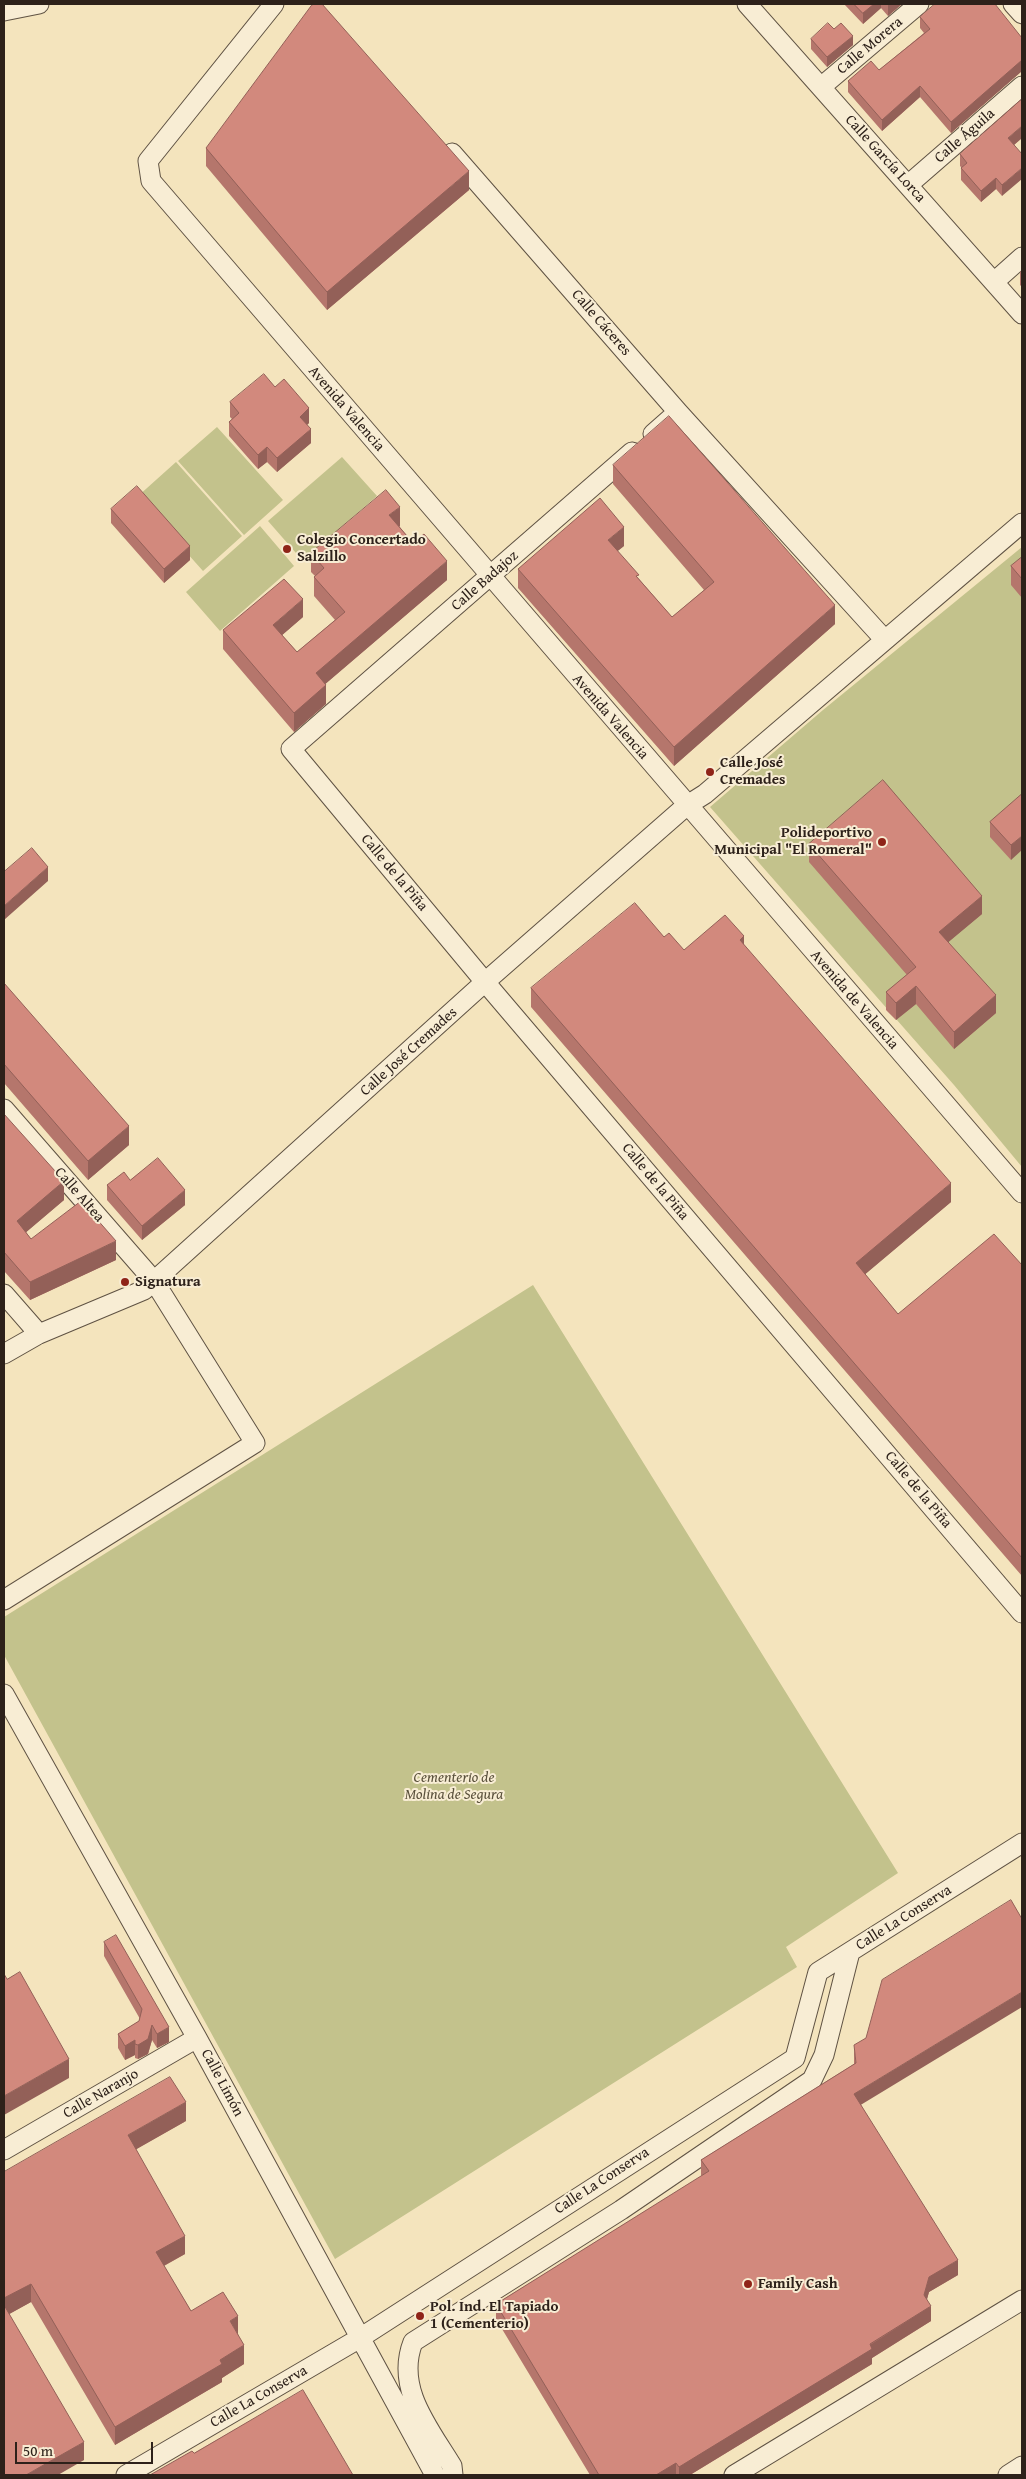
<!DOCTYPE html>
<meta charset="utf-8">
<style>
body{margin:0}
#map{position:relative;width:1026px;height:2479px;overflow:hidden;background:#f4e4bd;font-family:"Gentium Book Plus",serif}
canvas{display:block}
.frame{position:absolute;inset:0;border:5px solid #2d211a;pointer-events:none}
.scale{position:absolute;left:15px;top:2442px;width:138px;height:22px;box-sizing:border-box;border:2px solid #2d211a;border-top:0;padding-left:6px;font-size:15px;line-height:18px;white-space:nowrap;color:#2d211a;-webkit-text-stroke:4px #f8edd4;paint-order:stroke}
</style>
<div id="map">
<canvas width="1026" height="2479"></canvas>
<div class="frame"></div>
<div class="scale">50 m</div>
</div>
<script>
const c = document.querySelector('canvas').getContext('2d');
c.lineJoin = 'round';
function paint(path, color) { c.fillStyle = color; c.fill(path, 'evenodd'); }
function trace(path, color, width, dash) { c.strokeStyle = color; c.lineWidth = width; c.lineCap = dash ? 'butt' : 'round'; c.setLineDash(dash || []); c.stroke(path); }
function write(font, color, halo, rows, align = 'center') {
  c.font = font + ' "Gentium Book Plus",serif'; c.lineWidth = 4; c.setLineDash([]); c.textBaseline = 'middle'; c.strokeStyle = halo; c.fillStyle = color; for (const [text, x, y, turn = 0] of rows) {
    c.save(); c.translate(x, y); c.rotate((+turn || 0) * Math.PI / 180); c.textAlign = isNaN(turn) ? turn : align; if (halo) c.strokeText(text, 0, 0); c.fillText(text, 0, 0); c.restore();
  }
}
paint(new Path2D(`
 M 217,427 L 283,500 L 244,535 L 178,461 Z
 M 342,457 L 377,496 L 303,561 L 268,521 Z
 M 176,462 L 242,536 L 203,571 L 137,497 Z
 M 260,526 L 294,566 L 220,631 L 186,592 Z
 M 1022,547 L 1022,1167 L 954,1085 L 710,807 L 823,710 Z
 M 533,1285 L 898,1873 L 786,1947 L 797,1967 L 335,2259 L 4,1655 L 4,1617 Z`), '#c3c28c');
const street = new Path2D(`
 M 274,4 L 148,161 L 151,181 L 1022,1193
 M 747,4 L 1022,314
 M 1013,4 L 1022,14
 M 4,11 L 39,4
 M 821,87 L 919,4
 M 452,153 L 678,412 L 884,639
 M 908,185 L 1022,86
 M 994,282 L 1022,257
 M 653,434 L 678,412
 M 632,452 L 291,749 L 485,982 L 1022,1613
 M 4,1109 L 154,1281 L 255,1443 L 4,1600
 M 4,1294 L 39,1334
 M 4,1354 L 39,1334 L 144,1290 L 485,982 L 686,806 L 705,794 L 1022,523
 M 4,1694 L 197,2038 L 435,2475
 M 4,2150 L 197,2038
 M 126,2475 L 360,2338 L 795,2058 L 818,1972 L 1022,1843
 M 453,2475 L 452,2466 C 429,2428 395,2388 413,2342 L 621,2210 L 812,2080 L 824,2055 L 850,1952
 M 734,2475 L 1022,2300
 M 1008,2475 L 1022,2466`);
trace(street, '#5f5243', 21);
trace(street, '#f8edd4', 19);
paint(new Path2D(`
 M 844,4 L 902,4 L 888,16 L 881,8 L 863,24 Z
 M 920,17 L 1022,38 L 1022,71 L 951,133 L 920,97 L 882,131 L 848,92 L 848,81 L 879,70 L 924,33 L 920,28 Z
 M 834,29 L 853,45 L 827,67 L 811,49 L 811,39 Z
 M 1022,138 L 1014,145 L 1002,196 L 996,189 L 981,202 L 961,180 L 961,167 L 960,166 L 960,154 Z
 M 206,148 L 469,190 L 327,310 L 206,166 Z
 M 1022,270 L 1022,287 L 1020,285 L 1020,272 Z
 M 275,387 L 309,423 L 307,425 L 311,443 L 277,472 L 267,462 L 258,469 L 229,436 L 229,422 L 232,419 L 230,417 L 230,402 Z
 M 613,465 L 835,624 L 674,766 L 518,588 L 518,569 L 624,546 L 617,551 L 639,579 L 672,617 L 704,590 L 613,484 Z
 M 111,509 L 190,560 L 164,583 L 111,523 Z
 M 399,526 L 413,543 L 447,580 L 325,684 L 326,704 L 294,732 L 223,649 L 223,630 L 303,617 L 282,635 L 297,652 L 335,620 L 314,596 L 314,577 L 315,576 L 311,572 L 311,553 L 400,526 Z
 M 1022,557 L 1022,598 L 1011,585 L 1011,566 Z
 M 1022,794 L 1011,860 L 990,837 L 990,822 Z
 M 809,844 L 982,914 L 948,942 L 996,1013 L 954,1049 L 916,1004 L 896,1020 L 886,1010 L 886,992 L 907,975 L 809,862 Z
 M 664,937 L 684,950 L 744,945 L 951,1202 L 865,1274 L 898,1314 L 1022,1265 L 1022,1576 L 531,1007 L 531,988 Z
 M 4,983 L 129,1145 L 88,1180 L 4,1083 Z
 M 4,1114 L 64,1200 L 26,1232 L 31,1239 L 116,1260 L 30,1300 L 4,1271 Z
 M 130,1180 L 185,1205 L 142,1240 L 107,1200 L 107,1185 Z
 M 104,1942 L 169,2042 L 157,2048 L 152,2040 L 148,2054 L 138,2059 L 135,2058 L 135,2055 L 125,2060 L 118,2048 L 118,2034 L 139,2021 L 140,2019 L 104,1956 Z
 M 854,2045 L 861,2105 L 958,2275 L 929,2292 L 927,2299 L 931,2321 L 872,2358 L 872,2364 L 690,2475 L 590,2475 L 496,2319 L 496,2304 L 702,2176 L 701,2175 L 701,2160 L 854,2064 Z
 M 186,2121 L 136,2149 L 185,2254 L 164,2266 L 191,2311 L 238,2334 L 244,2364 L 222,2378 L 222,2382 L 115,2445 L 31,2302 L 9,2314 L 84,2460 L 4,2475 L 4,2172 Z`), '#b5766c');
paint(new Path2D(`
 M 874,4 L 881,4 L 881,8 L 863,24 L 863,13 Z
 M 889,4 L 902,4 L 888,16 L 888,5 Z
 M 853,36 L 853,45 L 827,67 L 827,57 Z
 M 1022,60 L 1022,71 L 951,133 L 951,122 Z
 M 920,86 L 920,97 L 882,131 L 882,120 Z
 M 1022,126 L 1022,138 L 1008,150 L 1008,138 Z
 M 1022,168 L 1022,179 L 1002,196 L 1002,185 Z
 M 469,171 L 469,190 L 327,310 L 327,292 Z
 M 996,178 L 996,189 L 981,202 L 981,191 Z
 M 309,408 L 309,423 L 300,431 L 300,417 Z
 M 311,429 L 311,443 L 277,472 L 277,458 Z
 M 267,447 L 267,462 L 258,469 L 258,455 Z
 M 400,507 L 400,526 L 389,534 L 389,515 Z
 M 624,527 L 624,546 L 608,559 L 608,540 Z
 M 190,546 L 190,560 L 164,583 L 164,569 Z
 M 447,561 L 447,580 L 316,692 L 316,673 Z
 M 303,599 L 303,617 L 273,643 L 273,625 Z
 M 835,605 L 835,624 L 674,766 L 674,747 Z
 M 326,685 L 326,704 L 294,732 L 294,713 Z
 M 1022,836 L 1022,850 L 1011,860 L 1011,845 Z
 M 48,867 L 48,881 L 4,920 L 4,906 Z
 M 982,896 L 982,914 L 939,950 L 939,932 Z
 M 744,936 L 744,954 L 740,940 Z
 M 916,986 L 916,1004 L 896,1020 L 896,1003 Z
 M 996,995 L 996,1013 L 954,1049 L 954,1032 Z
 M 129,1126 L 129,1145 L 88,1180 L 88,1161 Z
 M 64,1181 L 64,1200 L 17,1240 L 17,1221 Z
 M 951,1183 L 951,1202 L 856,1282 L 856,1263 Z
 M 185,1190 L 185,1205 L 142,1240 L 142,1226 Z
 M 116,1241 L 116,1260 L 30,1300 L 30,1282 Z
 M 1022,1992 L 1022,2007 L 854,2109 L 854,2094 Z
 M 152,2025 L 152,2040 L 148,2054 L 138,2059 L 138,2045 Z
 M 169,2027 L 169,2042 L 157,2048 L 157,2034 Z
 M 135,2040 L 135,2055 L 125,2060 L 125,2046 Z
 M 69,2059 L 69,2078 L 4,2115 L 4,2096 Z
 M 186,2102 L 186,2121 L 128,2154 L 128,2135 Z
 M 185,2236 L 185,2254 L 156,2270 L 156,2252 Z
 M 958,2260 L 958,2275 L 929,2292 L 924,2310 L 924,2295 L 929,2277 Z
 M 31,2284 L 31,2302 L 4,2317 L 4,2298 Z
 M 931,2306 L 931,2321 L 872,2358 L 872,2364 L 690,2475 L 679,2475 L 679,2467 Z
 M 238,2316 L 238,2335 L 230,2321 Z
 M 244,2345 L 244,2364 L 222,2378 L 222,2382 L 115,2445 L 115,2427 Z
 M 84,2442 L 84,2460 L 58,2475 L 26,2475 Z
 M 676,2463 L 676,2475 L 656,2475 Z`), '#936058');
const building = new Path2D(`
 M 314,4 L 322,4 L 469,171 L 327,292 L 206,148 L 311,6 Z
 M 854,4 L 874,4 L 863,13 Z
 M 935,4 L 995,4 L 1022,38 L 1022,60 L 951,122 L 920,86 L 882,120 L 848,81 L 871,61 L 879,70 L 930,29 L 920,17 Z
 M 828,23 L 834,29 L 841,23 L 853,36 L 827,57 L 811,39 Z
 M 1022,99 L 1022,126 L 1008,138 L 1022,154 L 1022,168 L 1002,185 L 996,178 L 981,191 L 961,168 L 967,163 L 960,154 Z
 M 264,374 L 275,387 L 284,379 L 309,408 L 300,417 L 311,429 L 277,458 L 267,447 L 258,455 L 229,422 L 239,413 L 230,402 Z
 M 669,416 L 835,605 L 674,747 L 518,569 L 600,498 L 624,527 L 608,540 L 639,575 L 636,576 L 672,617 L 714,582 L 613,465 Z
 M 137,486 L 190,546 L 164,569 L 111,509 Z
 M 386,490 L 400,507 L 389,515 L 413,543 L 424,534 L 447,561 L 316,673 L 326,685 L 294,713 L 223,630 L 284,579 L 303,599 L 273,625 L 297,652 L 345,612 L 314,577 L 324,568 L 311,553 Z
 M 1022,557 L 1022,579 L 1011,566 Z
 M 883,780 L 982,896 L 939,932 L 996,995 L 954,1032 L 916,986 L 896,1003 L 886,992 L 916,967 L 809,844 Z
 M 1022,794 L 1022,836 L 1011,845 L 990,822 Z
 M 32,848 L 48,867 L 4,906 L 4,872 Z
 M 635,903 L 664,937 L 669,933 L 684,950 L 725,915 L 744,936 L 740,940 L 951,1183 L 856,1263 L 898,1314 L 994,1234 L 1022,1265 L 1022,1558 L 531,988 Z
 M 4,983 L 129,1126 L 88,1161 L 4,1064 Z
 M 4,1114 L 64,1181 L 17,1221 L 31,1239 L 81,1201 L 116,1241 L 30,1282 L 4,1252 Z
 M 158,1158 L 185,1190 L 142,1226 L 107,1185 L 124,1172 L 130,1180 Z
 M 1011,1900 L 1022,1919 L 1022,1992 L 854,2094 L 958,2260 L 929,2277 L 924,2295 L 931,2306 L 870,2344 L 872,2349 L 679,2467 L 676,2463 L 656,2475 L 599,2475 L 496,2304 L 709,2171 L 701,2160 L 856,2063 L 854,2045 L 866,2038 L 882,1980 Z
 M 116,1935 L 169,2027 L 157,2034 L 152,2025 L 148,2039 L 138,2045 L 135,2044 L 135,2040 L 125,2046 L 118,2034 L 139,2021 L 142,2009 L 104,1942 Z
 M 20,1972 L 69,2059 L 4,2096 L 4,1974 L 7,1979 Z
 M 170,2077 L 186,2102 L 128,2135 L 185,2236 L 156,2252 L 191,2311 L 223,2292 L 238,2316 L 230,2321 L 244,2345 L 220,2360 L 222,2364 L 115,2427 L 31,2284 L 4,2298 L 4,2172 Z
 M 4,2305 L 84,2442 L 26,2475 L 4,2475 Z
 M 303,2390 L 353,2475 L 150,2475 L 192,2451 L 194,2453 Z`);
paint(building, '#d2897d');
trace(building, '#936058', 1);
for (const [x, y, r, color] of [
 [287,549,5,"#8f2418"],
 [710,772,5,"#8f2418"],
 [882,842,5,"#8f2418"],
 [125,1282,5,"#8f2418"],
 [748,2284,5,"#8f2418"],
 [420,2316,5,"#8f2418"]
]) { const dot = new Path2D(); dot.arc(x, y, r, 0, 2 * Math.PI); c.fillStyle = color; c.fill(dot); trace(dot, '#f8edd4', 2); }
write('15px', '#2d211a', '#f8edd4', [
 ["Calle Morera",870,46,-40],
 ["Calle Águila",965,136,-41],
 ["Calle García Lorca",885,159,48],
 ["Calle Cáceres",601,323,49],
 ["Avenida Valencia",346,409,49],
 ["Calle Badajoz",485,581,-41],
 ["Avenida Valencia",610,717,49],
 ["Calle de la Piña",394,873,50],
 ["Avenida de Valencia",854,1000,49],
 ["Calle José Cremades",409,1052,-42],
 ["Calle de la Piña",655,1182,50],
 ["Calle Altea",79,1195,49],
 ["Calle de la Piña",918,1490,50],
 ["Calle La Conserva",904,1918,-32],
 ["Calle Limón",222,2083,62],
 ["Calle Naranjo",101,2094,-30],
 ["Calle La Conserva",602,2181,-33],
 ["Calle La Conserva",259,2397,-30]
]);
write('bold 15px', '#2d211a', '#f8edd4', [
 ["Colegio Concertado",297,540],
 ["Salzillo",297,557],
 ["Calle José",720,763],
 ["Cremades",720,780],
 ["Polideportivo",872,833,"right"],
 ["Municipal \"El Romeral\"",872,850,"right"],
 ["Signatura",135,1282],
 ["Family Cash",758,2284],
 ["Pol. Ind. El Tapiado",430,2307],
 ["1 (Cementerio)",430,2324]
], 'left');
write('italic 15px', '#5a513c', '#f8edd4', [
 ["Cementerio de",454,1778],
 ["Molina de Segura",454,1795]
]);
</script>
